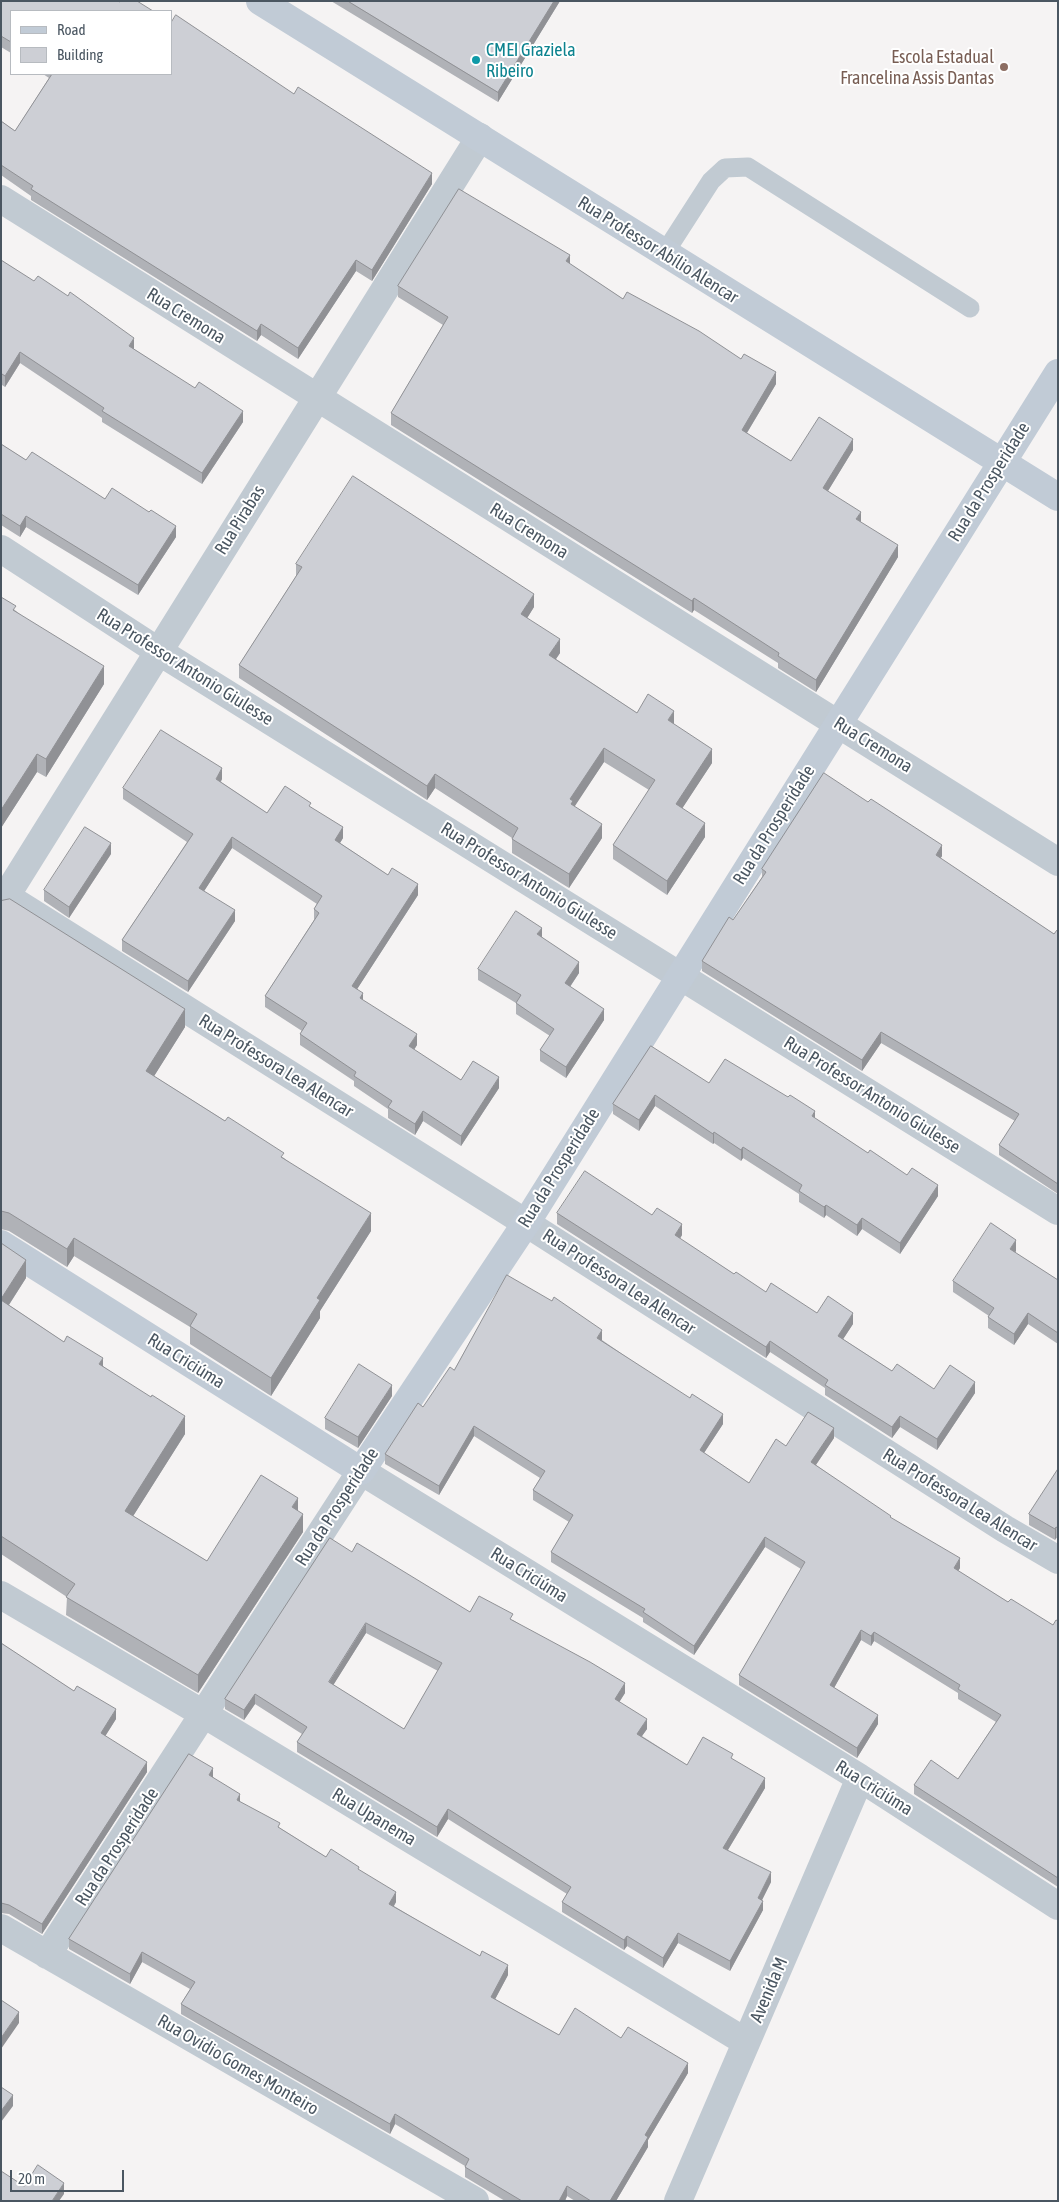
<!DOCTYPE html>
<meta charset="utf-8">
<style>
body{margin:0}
#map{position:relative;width:1059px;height:2202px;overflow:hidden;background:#f5f3f3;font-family:"Asap Condensed",sans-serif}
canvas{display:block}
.frame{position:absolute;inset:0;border:2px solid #4a5661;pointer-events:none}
.legend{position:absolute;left:10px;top:10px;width:162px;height:65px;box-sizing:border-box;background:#fff;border:1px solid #b7bbc0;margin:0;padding:6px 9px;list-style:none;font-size:15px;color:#4a5661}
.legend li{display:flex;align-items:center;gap:10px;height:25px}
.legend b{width:25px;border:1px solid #b7bbc0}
.scale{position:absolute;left:10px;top:2170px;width:114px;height:22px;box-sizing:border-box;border:2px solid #4a5661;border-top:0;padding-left:6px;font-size:15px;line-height:18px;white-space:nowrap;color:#4a5661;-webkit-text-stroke:4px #fff;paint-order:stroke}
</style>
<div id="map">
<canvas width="1059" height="2202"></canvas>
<div class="frame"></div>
<ul class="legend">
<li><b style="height:6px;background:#c1cbd6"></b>Road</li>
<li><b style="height:14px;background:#cdcfd5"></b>Building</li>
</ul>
<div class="scale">20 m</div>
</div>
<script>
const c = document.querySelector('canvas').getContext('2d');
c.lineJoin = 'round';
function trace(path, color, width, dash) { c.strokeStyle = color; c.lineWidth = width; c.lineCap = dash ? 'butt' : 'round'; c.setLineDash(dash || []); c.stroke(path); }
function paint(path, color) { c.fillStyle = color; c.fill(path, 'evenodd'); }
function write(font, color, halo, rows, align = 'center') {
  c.font = font + ' "Asap Condensed",sans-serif'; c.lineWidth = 4; c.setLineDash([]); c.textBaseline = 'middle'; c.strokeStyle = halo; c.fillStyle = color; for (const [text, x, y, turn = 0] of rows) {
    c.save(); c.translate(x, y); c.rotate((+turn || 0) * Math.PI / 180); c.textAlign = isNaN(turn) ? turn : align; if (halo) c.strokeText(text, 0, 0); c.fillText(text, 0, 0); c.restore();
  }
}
trace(new Path2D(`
 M 664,254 L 711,181 L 725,168 L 748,167 L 970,308`), '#c1cad2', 19);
trace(new Path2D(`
 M 1,199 L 1058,862
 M 1,549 L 158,651 L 1058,1211
 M 1,893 L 526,1223 L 1005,1529 L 1058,1560
 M 1,904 L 480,137
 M 1,1595 L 202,1713 L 746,2042
 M 1,1928 L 475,2201
 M 47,1955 L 361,1471 L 860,1778 L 1058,1906
 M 678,2201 L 860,1778`), '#c1cad2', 28);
trace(new Path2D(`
 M 260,1 L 1058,497
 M 1,1244 L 361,1471 L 526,1223 L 1058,373`), '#c1cbd6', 28);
paint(new Path2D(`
 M 1,1 L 120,2 L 11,11 L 11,53 L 1,47 Z
 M 331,1 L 560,1 L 498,102 Z
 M 43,74 L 171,74 L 294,94 L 432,184 L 372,281 L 356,271 L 298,359 L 261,335 L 257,341 L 31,200 L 31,196 L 1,175 L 1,121 L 15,131 L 49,78 Z
 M 1,260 L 243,422 L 202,484 L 102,422 L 102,418 L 20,363 L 5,387 L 2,385 Z
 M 570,264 L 623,299 L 776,384 L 747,433 L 791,461 L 853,450 L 828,491 L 898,557 L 816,692 L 778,668 L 778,663 L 694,610 L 692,613 L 391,425 L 391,413 L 443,325 L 398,297 L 398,286 Z
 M 1,444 L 26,460 L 105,499 L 176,537 L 138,595 L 26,527 L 20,537 L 1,525 Z
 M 296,564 L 534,607 L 527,618 L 560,653 L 556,659 L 637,713 L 674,724 L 712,763 L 682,808 L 705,837 L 667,895 L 613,859 L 613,845 L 649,790 L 604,762 L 574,806 L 602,838 L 569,888 L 512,853 L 512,838 L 435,788 L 427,800 L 239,678 L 239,665 L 296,576 Z
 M 1,597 L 16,611 L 104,684 L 46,777 L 37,772 L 1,828 Z
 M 222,779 L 221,782 L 267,813 L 311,807 L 343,838 L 340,843 L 418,895 L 357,989 L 363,1000 L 417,1045 L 414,1050 L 461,1080 L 499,1088 L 461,1146 L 423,1121 L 415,1135 L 388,1118 L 388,1109 L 354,1086 L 354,1081 L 300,1045 L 300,1034 L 302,1031 L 265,1007 L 265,996 L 314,920 L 314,909 L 317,904 L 232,848 L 204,891 L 235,921 L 188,992 L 122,951 L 122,940 L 187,842 L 123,799 L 123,788 Z
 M 111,854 L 69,918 L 44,901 L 44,890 Z
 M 942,856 L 940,859 L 1054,934 L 1058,930 L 1058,1194 L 999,1155 L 999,1145 L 1015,1121 L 881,1043 L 862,1071 L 702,971 L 702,961 L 733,920 L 762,877 L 762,869 Z
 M 1,901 L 185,1027 L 154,1076 L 284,1158 L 371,1231 L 320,1311 L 320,1318 L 271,1396 L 190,1344 L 190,1327 L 74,1256 L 67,1267 L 9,1231 L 1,1229 Z
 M 542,937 L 579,973 L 570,987 L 604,1020 L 566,1078 L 540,1061 L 540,1050 L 550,1036 L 516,1014 L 516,1003 L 478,980 L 478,969 Z
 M 709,1083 L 815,1119 L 868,1153 L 938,1196 L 900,1254 L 862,1229 L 857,1236 L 826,1215 L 824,1218 L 799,1202 L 799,1194 L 743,1158 L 741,1161 L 714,1143 L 713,1144 L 655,1106 L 639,1131 L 613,1114 L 613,1104 Z
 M 557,1213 L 682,1235 L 680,1239 L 734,1274 L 766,1292 L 817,1313 L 853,1324 L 843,1339 L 892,1371 L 934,1389 L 975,1393 L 937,1450 L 900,1427 L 892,1438 L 825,1395 L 825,1388 L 770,1352 L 766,1358 L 557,1224 Z
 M 1,1243 L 26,1278 L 9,1305 L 64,1342 L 103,1366 L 185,1434 L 133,1516 L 207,1561 L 298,1511 L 303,1532 L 198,1693 L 66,1615 L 67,1597 L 1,1554 Z
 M 1016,1251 L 1015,1253 L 1058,1280 L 1058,1344 L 1028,1324 L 1014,1345 L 988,1328 L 988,1317 L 989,1316 L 953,1292 L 953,1281 Z
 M 602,1340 L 723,1424 L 704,1453 L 749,1483 L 786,1446 L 834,1438 L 816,1465 L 960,1568 L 958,1571 L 1008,1602 L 1053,1625 L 1058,1621 L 1058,1887 L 914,1794 L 914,1785 L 958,1779 L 996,1722 L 958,1699 L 958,1693 L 874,1641 L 871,1646 L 861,1640 L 834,1688 L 878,1724 L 857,1758 L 739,1685 L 739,1675 L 801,1569 L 765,1547 L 694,1655 L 643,1622 L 643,1618 L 551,1562 L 551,1552 L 569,1522 L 533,1500 L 533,1490 L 540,1478 L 474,1436 L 439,1495 L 385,1464 L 385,1454 L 454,1370 Z
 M 392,1396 L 358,1448 L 325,1429 L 325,1418 Z
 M 1058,1469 L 1058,1539 L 1056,1538 L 1055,1540 L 1029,1525 L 1029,1514 Z
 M 352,1552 L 470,1612 L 513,1620 L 625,1693 L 619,1702 L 647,1729 L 642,1736 L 687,1765 L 733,1759 L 765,1788 L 728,1850 L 771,1882 L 762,1900 L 763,1910 L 730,1971 L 678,1943 L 663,1968 L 627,1946 L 624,1950 L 562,1912 L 562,1902 L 567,1894 L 448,1819 L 437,1837 L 297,1752 L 297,1742 L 302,1734 L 255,1704 L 244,1720 L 225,1709 L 225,1699 ZM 366,1633 L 438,1671 L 404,1729 L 333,1685 Z
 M 1,1643 L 116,1719 L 105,1736 L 147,1772 L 42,1934 L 9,1914 L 1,1913 Z
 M 213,1777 L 240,1802 L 280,1828 L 326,1857 L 359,1870 L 396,1902 L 394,1906 L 508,1975 L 495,1999 L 559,2035 L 621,2038 L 688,2073 L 648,2140 L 648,2147 L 616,2201 L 575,2201 L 567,2196 L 565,2201 L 505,2201 L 465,2177 L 465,2166 L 395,2124 L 390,2134 L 181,2014 L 181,2004 L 190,1989 L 142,1962 L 130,1984 L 69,1949 L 69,1939 Z`), '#b0b2b7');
paint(new Path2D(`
 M 554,1 L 560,1 L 498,102 L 498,92 Z
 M 432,173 L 432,184 L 372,281 L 372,270 Z
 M 570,255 L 570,267 L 566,261 Z
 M 356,260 L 356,271 L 298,359 L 298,348 Z
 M 261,324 L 261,335 L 257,341 L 257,331 Z
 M 134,338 L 134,349 L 129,357 L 129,346 Z
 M 20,352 L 20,363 L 5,387 L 5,376 Z
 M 776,372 L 776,384 L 742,441 L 742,430 Z
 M 2,374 L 2,385 L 1,387 L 1,376 Z
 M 243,411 L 243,422 L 202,484 L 202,473 Z
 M 853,439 L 853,450 L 823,499 L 823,488 Z
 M 861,512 L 861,523 L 856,519 Z
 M 26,516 L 26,527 L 20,537 L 20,526 Z
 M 176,526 L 176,537 L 138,595 L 138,585 Z
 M 898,545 L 898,557 L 816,692 L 816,680 Z
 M 534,594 L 534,607 L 521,628 L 521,614 Z
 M 694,598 L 694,610 L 692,613 L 692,601 Z
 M 560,639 L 560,653 L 549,669 L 549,655 Z
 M 104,666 L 104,684 L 46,777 L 46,759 Z
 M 674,711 L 674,725 L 668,720 Z
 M 604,748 L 604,762 L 573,809 L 573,814 L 570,799 Z
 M 712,749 L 712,763 L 676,818 L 676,804 Z
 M 37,754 L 37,772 L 1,828 L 1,810 Z
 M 222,768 L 222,779 L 216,789 L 216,779 Z
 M 435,774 L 435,788 L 427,800 L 427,786 Z
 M 705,823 L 705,837 L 667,895 L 667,881 Z
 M 602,824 L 602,838 L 569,888 L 569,874 Z
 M 343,827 L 343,838 L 335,851 L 335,840 Z
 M 232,837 L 232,848 L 199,899 L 199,888 Z
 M 111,843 L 111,854 L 69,918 L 69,907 Z
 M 942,845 L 942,856 L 936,866 L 936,855 Z
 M 418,884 L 418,895 L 352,997 L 352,986 Z
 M 235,910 L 235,921 L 188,992 L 188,981 Z
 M 542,928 L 542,938 L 537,934 Z
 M 579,962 L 579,973 L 565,994 L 565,983 Z
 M 363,993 L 363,1004 L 360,998 Z
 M 185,1009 L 185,1027 L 146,1089 L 146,1071 Z
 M 604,1009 L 604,1020 L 566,1078 L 566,1067 Z
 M 881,1032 L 881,1043 L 862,1071 L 862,1060 Z
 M 417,1034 L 417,1045 L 409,1057 L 409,1046 Z
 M 499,1077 L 499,1088 L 461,1146 L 461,1136 Z
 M 655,1095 L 655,1106 L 639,1131 L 639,1120 Z
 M 423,1111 L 423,1121 L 415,1135 L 415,1124 Z
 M 815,1111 L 815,1122 L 812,1116 Z
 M 714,1132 L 714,1143 L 713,1144 L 713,1134 Z
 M 743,1147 L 743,1158 L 741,1161 L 741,1150 Z
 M 938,1185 L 938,1196 L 900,1254 L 900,1243 Z
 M 826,1205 L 826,1215 L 824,1218 L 824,1207 Z
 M 371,1213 L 371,1231 L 320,1311 L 320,1318 L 271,1396 L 271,1378 L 317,1298 Z
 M 862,1218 L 862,1229 L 857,1236 L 857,1225 Z
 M 682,1224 L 682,1235 L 675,1246 L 675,1235 Z
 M 74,1238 L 74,1256 L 67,1267 L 67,1249 Z
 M 1016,1240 L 1016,1251 L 1010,1260 L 1010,1249 Z
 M 26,1260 L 26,1278 L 1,1317 L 1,1299 Z
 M 853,1313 L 853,1324 L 838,1347 L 838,1336 Z
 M 1028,1313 L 1028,1324 L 1014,1345 L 1014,1334 Z
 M 602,1330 L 602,1340 L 597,1347 L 597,1338 Z
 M 770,1341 L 770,1352 L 766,1358 L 766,1347 Z
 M 103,1358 L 103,1376 L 99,1364 Z
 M 975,1382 L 975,1393 L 937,1450 L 937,1439 Z
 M 392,1385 L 392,1396 L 358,1448 L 358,1437 Z
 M 723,1414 L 723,1424 L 700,1459 L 700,1450 Z
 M 185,1416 L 185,1434 L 125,1529 L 125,1511 Z
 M 900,1416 L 900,1427 L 892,1438 L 892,1427 Z
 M 474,1426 L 474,1436 L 439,1495 L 439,1486 Z
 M 834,1428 L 834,1438 L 811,1472 L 811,1462 Z
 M 298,1498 L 298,1516 L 292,1507 Z
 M 303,1514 L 303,1532 L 198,1693 L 198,1675 Z
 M 1056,1527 L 1056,1538 L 1055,1540 L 1055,1529 Z
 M 765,1537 L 765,1547 L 694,1655 L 694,1646 Z
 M 960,1558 L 960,1568 L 954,1578 L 954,1568 Z
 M 366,1623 L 366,1633 L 329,1692 L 329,1682 Z
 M 861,1630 L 861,1640 L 830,1695 L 830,1685 Z
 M 874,1632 L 874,1641 L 871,1646 L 871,1636 Z
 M 625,1683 L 625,1693 L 615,1709 L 615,1699 Z
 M 255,1694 L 255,1704 L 244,1720 L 244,1710 Z
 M 116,1709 L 116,1719 L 101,1743 L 101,1733 Z
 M 878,1715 L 878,1724 L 857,1758 L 857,1748 Z
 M 647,1719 L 647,1729 L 637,1743 L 637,1734 Z
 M 147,1762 L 147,1772 L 42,1934 L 42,1924 Z
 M 213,1768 L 213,1778 L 209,1775 Z
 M 765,1778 L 765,1788 L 723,1858 L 723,1848 Z
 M 240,1794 L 240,1804 L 237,1800 Z
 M 448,1809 L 448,1819 L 437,1837 L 437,1827 Z
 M 771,1872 L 771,1882 L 758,1908 L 758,1898 Z
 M 396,1892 L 396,1902 L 389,1914 L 389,1904 Z
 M 763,1901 L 763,1910 L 730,1971 L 730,1961 Z
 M 678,1933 L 678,1943 L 663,1968 L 663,1958 Z
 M 627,1936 L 627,1946 L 624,1950 L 624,1940 Z
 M 142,1952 L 142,1962 L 130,1984 L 130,1974 Z
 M 508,1965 L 508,1975 L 491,2007 L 491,1997 Z
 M 19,2012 L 19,2023 L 1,2049 L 1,2038 Z
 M 688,2063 L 688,2073 L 648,2140 L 648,2147 L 616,2201 L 610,2201 L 645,2135 Z
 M 13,2095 L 13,2106 L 1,2122 L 1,2111 Z
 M 395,2114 L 395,2124 L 390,2134 L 390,2124 Z
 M 64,2183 L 64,2194 L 59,2201 L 52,2201 Z
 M 567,2186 L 567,2196 L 565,2201 L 559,2201 Z`), '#909195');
const building = new Path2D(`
 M 1,1 L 118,1 L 120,2 L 121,1 L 137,1 L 153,11 L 11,11 L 11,42 L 1,36 Z
 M 348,1 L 554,1 L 498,92 Z
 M 176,15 L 294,94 L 298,87 L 432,173 L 372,270 L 356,260 L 298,348 L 261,324 L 257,331 L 31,189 L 33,186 L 1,165 L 1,121 L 15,131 L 52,74 L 171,74 L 171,23 Z
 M 459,189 L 570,255 L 566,261 L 623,299 L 627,292 L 699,331 L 741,359 L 744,354 L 776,372 L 742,430 L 791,461 L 819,417 L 853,439 L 823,488 L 861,512 L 856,519 L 898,545 L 816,680 L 778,656 L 779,653 L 694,598 L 692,601 L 391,413 L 448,317 L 398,286 Z
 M 1,260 L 34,281 L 38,276 L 68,296 L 70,292 L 134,338 L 129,346 L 195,388 L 199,382 L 243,411 L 202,473 L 102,411 L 104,408 L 20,352 L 5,376 L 2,374 L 1,376 Z
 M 1,444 L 26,460 L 32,452 L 105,499 L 112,488 L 149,512 L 151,510 L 176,526 L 138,585 L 26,516 L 20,526 L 1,514 Z
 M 353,476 L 534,594 L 521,614 L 560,639 L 549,655 L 637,713 L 648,694 L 674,711 L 668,720 L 712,749 L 676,804 L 705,823 L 667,881 L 613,845 L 655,780 L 604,748 L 570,799 L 573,801 L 571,804 L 602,824 L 569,874 L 512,839 L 518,828 L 435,774 L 427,786 L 239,665 L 302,567 L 296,564 Z
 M 1,597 L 16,606 L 13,610 L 104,666 L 46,759 L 37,754 L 1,810 Z
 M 161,730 L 222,768 L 216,779 L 267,813 L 285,786 L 311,803 L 309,806 L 343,827 L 335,840 L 388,875 L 392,868 L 418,884 L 352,986 L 363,993 L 360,998 L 417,1034 L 409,1046 L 461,1080 L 473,1061 L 499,1077 L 461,1136 L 423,1111 L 415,1124 L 388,1107 L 392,1101 L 354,1076 L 356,1072 L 300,1034 L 307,1023 L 265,996 L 319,913 L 314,909 L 322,896 L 232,837 L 199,888 L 235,910 L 188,981 L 122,940 L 193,834 L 123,788 Z
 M 824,773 L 868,802 L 871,799 L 942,845 L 936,855 L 1054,934 L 1057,930 L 1058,930 L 1058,1184 L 999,1145 L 1019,1114 L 881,1032 L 862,1060 L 702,961 L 729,917 L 733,920 L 766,872 L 762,869 Z
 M 85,827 L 111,843 L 69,907 L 44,890 Z
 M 10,899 L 185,1009 L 146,1071 L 225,1121 L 228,1117 L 284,1153 L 281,1157 L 371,1213 L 317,1298 L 320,1300 L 271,1378 L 190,1326 L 197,1314 L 74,1238 L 67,1249 L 9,1213 L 1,1211 L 1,901 Z
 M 516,911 L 542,928 L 537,934 L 579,962 L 565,983 L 604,1009 L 566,1067 L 540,1050 L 554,1029 L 516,1003 L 521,995 L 478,969 Z
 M 651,1046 L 709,1083 L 725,1059 L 788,1097 L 790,1095 L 815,1111 L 812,1116 L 868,1153 L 870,1150 L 907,1175 L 912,1168 L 938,1185 L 900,1243 L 862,1218 L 857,1225 L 826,1205 L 824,1207 L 799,1191 L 802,1185 L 743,1147 L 741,1150 L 714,1132 L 713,1134 L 655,1095 L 639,1120 L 613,1104 Z
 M 585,1171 L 652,1215 L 657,1208 L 682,1224 L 675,1235 L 734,1274 L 736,1272 L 766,1292 L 771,1283 L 817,1313 L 828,1296 L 853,1313 L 838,1336 L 892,1371 L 897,1364 L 934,1389 L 950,1365 L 975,1382 L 937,1439 L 900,1416 L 892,1427 L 825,1385 L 828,1380 L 770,1341 L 766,1347 L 557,1213 Z
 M 991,1223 L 1016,1240 L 1010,1249 L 1058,1280 L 1058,1333 L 1028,1313 L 1014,1334 L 988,1317 L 994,1308 L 953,1281 Z
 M 1,1243 L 26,1260 L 1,1299 Z
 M 507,1275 L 552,1301 L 554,1297 L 602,1330 L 597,1338 L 690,1398 L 692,1394 L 723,1414 L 700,1450 L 749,1483 L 776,1439 L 786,1446 L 808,1412 L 834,1428 L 811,1462 L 891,1516 L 890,1517 L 960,1558 L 954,1568 L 1008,1602 L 1011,1599 L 1053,1625 L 1056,1620 L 1058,1621 L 1058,1878 L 914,1785 L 931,1760 L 958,1779 L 1001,1715 L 958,1689 L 960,1685 L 874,1632 L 871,1636 L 861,1630 L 830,1685 L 878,1715 L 857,1748 L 739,1675 L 805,1562 L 765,1537 L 694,1646 L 643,1612 L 645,1609 L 551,1552 L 573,1515 L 533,1490 L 545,1471 L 474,1426 L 439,1486 L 385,1454 L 418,1403 L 423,1407 L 450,1367 L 454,1370 Z
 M 1,1300 L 64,1342 L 67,1336 L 103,1358 L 99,1364 L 151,1397 L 152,1395 L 185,1416 L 125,1511 L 207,1561 L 261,1475 L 298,1498 L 292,1507 L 303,1514 L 198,1675 L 66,1597 L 75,1584 L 1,1536 Z
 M 359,1364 L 392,1385 L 358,1437 L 325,1418 Z
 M 1058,1469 L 1058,1528 L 1056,1527 L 1055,1529 L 1029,1514 Z
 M 330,1538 L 352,1552 L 357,1543 L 470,1612 L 479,1596 L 513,1614 L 510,1619 L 590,1662 L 625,1683 L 615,1699 L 647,1719 L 637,1734 L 687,1765 L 703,1737 L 733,1754 L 731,1758 L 765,1778 L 723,1848 L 771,1872 L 758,1898 L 763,1901 L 730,1961 L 678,1933 L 663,1958 L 627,1936 L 624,1940 L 562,1902 L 571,1887 L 448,1809 L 437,1827 L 297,1742 L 307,1727 L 255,1694 L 244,1710 L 225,1699 ZM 366,1623 L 442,1663 L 404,1729 L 329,1682 Z
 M 1,1643 L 74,1691 L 77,1686 L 116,1709 L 101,1733 L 147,1762 L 42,1924 L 9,1905 L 1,1903 Z
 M 189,1754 L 213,1768 L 209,1775 L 240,1794 L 237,1800 L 280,1823 L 278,1827 L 326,1857 L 331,1849 L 359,1867 L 358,1869 L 396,1892 L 389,1904 L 480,1956 L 482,1951 L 508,1965 L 491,1997 L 559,2035 L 575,2008 L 621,2038 L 628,2027 L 688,2063 L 645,2135 L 648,2137 L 610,2201 L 591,2201 L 567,2186 L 559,2201 L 522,2201 L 465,2167 L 469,2159 L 395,2114 L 390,2124 L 181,2004 L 195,1982 L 142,1952 L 130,1974 L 69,1939 Z
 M 1,2000 L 19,2012 L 1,2038 Z
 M 1,2087 L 13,2095 L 1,2111 Z
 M 38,2165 L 64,2183 L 52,2201 L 1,2201 L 1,2171 L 24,2186 Z`);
paint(building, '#cdcfd5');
trace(building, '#909195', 1);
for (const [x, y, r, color] of [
 [476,60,5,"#0f9aa8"],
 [1004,67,5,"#8d6e63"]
]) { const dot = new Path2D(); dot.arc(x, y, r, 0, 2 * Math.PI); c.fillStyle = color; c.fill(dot); trace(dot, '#fff', 2); }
write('18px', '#0d838f', '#fff', [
 ["CMEI Graziela",486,50],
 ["Ribeiro",486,71]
], 'left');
write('18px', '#785e54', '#fff', [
 ["Escola Estadual",994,57],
 ["Francelina Assis Dantas",994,78]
], 'right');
write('18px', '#4a5661', '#fff', [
 ["Rua Professor Abílio Alencar",658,250,32],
 ["Rua Cremona",186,316,32],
 ["Rua da Prosperidade",989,482,-58],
 ["Rua Pirabas",240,520,-58],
 ["Rua Cremona",529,531,32],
 ["Rua Professor Antonio Giulesse",185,667,32],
 ["Rua Cremona",873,745,32],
 ["Rua da Prosperidade",774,825,-58],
 ["Rua Professor Antonio Giulesse",529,881,32],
 ["Rua Professora Lea Alencar",276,1066,32],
 ["Rua Professor Antonio Giulesse",872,1095,32],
 ["Rua da Prosperidade",559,1168,-58],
 ["Rua Professora Lea Alencar",619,1282,33],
 ["Rua Criciúma",186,1361,32],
 ["Rua Professora Lea Alencar",960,1500,32],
 ["Rua da Prosperidade",337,1507,-57],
 ["Rua Criciúma",529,1575,32],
 ["Rua Criciúma",874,1788,32],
 ["Rua Upanema",374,1817,31],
 ["Rua da Prosperidade",117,1847,-57],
 ["Avenida M",769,1990,-67],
 ["Rua Ovídio Gomes Monteiro",238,2065,30]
]);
</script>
